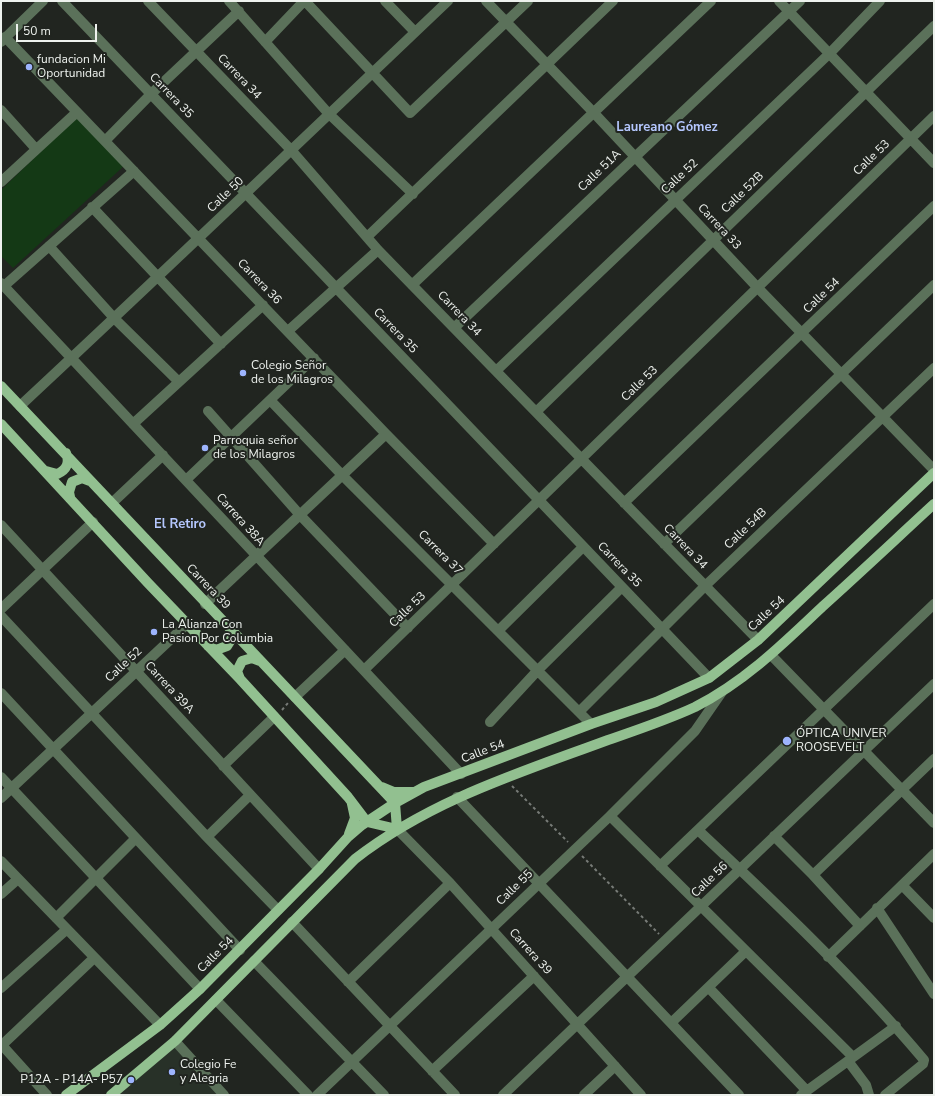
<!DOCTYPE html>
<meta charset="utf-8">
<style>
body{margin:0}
#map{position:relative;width:935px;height:1096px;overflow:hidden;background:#212520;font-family:"Nunito Sans",sans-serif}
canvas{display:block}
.frame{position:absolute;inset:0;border:2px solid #eef2ee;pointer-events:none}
.scale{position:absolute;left:16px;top:24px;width:81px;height:18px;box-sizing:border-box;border:2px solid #eef2ee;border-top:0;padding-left:5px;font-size:12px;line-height:14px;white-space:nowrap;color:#eef2ee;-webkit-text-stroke:3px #212520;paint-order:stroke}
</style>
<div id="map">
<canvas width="935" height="1096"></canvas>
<div class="frame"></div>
<div class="scale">50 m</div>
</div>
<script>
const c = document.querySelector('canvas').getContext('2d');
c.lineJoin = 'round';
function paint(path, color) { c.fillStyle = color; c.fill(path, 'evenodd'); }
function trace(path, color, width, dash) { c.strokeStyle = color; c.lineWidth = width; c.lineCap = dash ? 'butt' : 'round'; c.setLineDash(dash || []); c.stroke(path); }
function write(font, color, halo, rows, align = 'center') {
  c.font = font + ' "Nunito Sans",sans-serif'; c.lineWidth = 4; c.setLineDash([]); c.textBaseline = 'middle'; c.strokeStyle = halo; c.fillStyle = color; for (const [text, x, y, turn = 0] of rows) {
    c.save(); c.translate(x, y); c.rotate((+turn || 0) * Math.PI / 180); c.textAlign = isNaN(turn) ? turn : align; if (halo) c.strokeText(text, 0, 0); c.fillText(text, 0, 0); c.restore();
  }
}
paint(new Path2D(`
 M 175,1041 L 224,1095 L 112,1095 Z`), '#283128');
paint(new Path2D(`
 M 76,118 L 125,165 L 13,268 L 1,256 L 1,190 Z`), '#143915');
trace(new Path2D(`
 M 282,710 L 288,703
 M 512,786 L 568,842
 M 582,856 L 659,934`), '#777b77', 2, [3, 3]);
trace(new Path2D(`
 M 62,1 L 709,678
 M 148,1 L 292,151 L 378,250 L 758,640
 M 229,1 L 328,113 L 413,194
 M 305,1 L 410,113 L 528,1
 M 385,1 L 415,32
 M 486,1 L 594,113 L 757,287 L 934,470
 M 779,1 L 934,163
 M 5,37 L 386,434 L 494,544
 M 1,42 L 43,1
 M 265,42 L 304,1
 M 1,110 L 36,149
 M 105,141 L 151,94 L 239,11
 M 1,182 L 77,112
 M 92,207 L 221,344
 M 367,237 L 613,1
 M 49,246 L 114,318 L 179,382
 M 1,283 L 461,774
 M 412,285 L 711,1
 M 4,286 L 134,171
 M 454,328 L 800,1
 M 288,331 L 378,250
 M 496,371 L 830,53 L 880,1
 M 270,400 L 342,475 L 591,724
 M 20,406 C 164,272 306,136 448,1
 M 208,411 L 300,515 L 408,628
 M 536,412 L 934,26
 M 133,424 L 263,305
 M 186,480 L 314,358
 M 112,503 L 163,455
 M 624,503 L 934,206
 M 1,525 L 319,869
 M 664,544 L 934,285
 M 205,604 L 386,434
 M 1,609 L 93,522
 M 1,616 L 207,837 L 278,910
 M 498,631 L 583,547
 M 771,655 L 934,823
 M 364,670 L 934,116
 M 1,693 L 240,950
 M 295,697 L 345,650
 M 579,712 L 705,586 L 934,368
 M 490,722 L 538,670 L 622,587
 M 223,766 L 274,717
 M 1,777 L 200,989
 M 457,797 L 739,1095
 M 1,798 L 187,624
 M 610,816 L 853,1057
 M 397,829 L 450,883 L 641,1095
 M 698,830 C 776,903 855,978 924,1060 L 923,1064 L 885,1095
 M 774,836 L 813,875 L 860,926
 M 207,837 L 250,795
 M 1,861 L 160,1025
 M 660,866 L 934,604
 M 813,875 L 934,759
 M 902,885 L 934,918
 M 1,894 L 18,879
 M 877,908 L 934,994
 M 56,918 L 136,838
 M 292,922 L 455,1095
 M 828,957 L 934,854
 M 254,961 L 384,1095
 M 348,982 L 450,883
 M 1,988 L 66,930
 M 709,988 L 807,1091
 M 216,1000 L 308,1095
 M 671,1023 L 746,951
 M 175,1041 L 224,1095
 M 1,1044 L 47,1095
 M 2,1045 L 94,958
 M 848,1061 L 866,1085 L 869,1095
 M 432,1071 L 534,976
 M 317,1095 L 610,816 L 695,731 L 722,692
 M 503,1095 L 934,684
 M 584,1095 L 615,1066
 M 801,1095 L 896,1026`), '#5b715a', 10);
trace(new Path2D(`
 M 1,386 L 395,803 L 397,829
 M 1,424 L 148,583 L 240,679 L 348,797 L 367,822 L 397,829
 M 46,471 L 57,474 C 67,470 70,462 66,453
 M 70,497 L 69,492 L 72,482 L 82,478 L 90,481
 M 208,646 L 216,650 L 227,646 L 232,638 L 231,629
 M 240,679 L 237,671 L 242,661 L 252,658 L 260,661
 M 382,787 L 394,792 L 413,792
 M 349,834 L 355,818 L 352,804
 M 66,1095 L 160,1025 L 200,989 L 319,869 L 348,837 L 362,825 L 395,803 L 424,787 L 591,724 L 656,702 L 709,678 L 758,640 L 934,473
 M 111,1095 L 175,1041 L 355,859 C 431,800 519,773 608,740 C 637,730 667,720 695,707 C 744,682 782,645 822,607 C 860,573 897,538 934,504`), '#92c090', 10);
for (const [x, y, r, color] of [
 [29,67,4,"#9db4fd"],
 [243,373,4,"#9db4fd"],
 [205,448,4,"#9db4fd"],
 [154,632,4,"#9db4fd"],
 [787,741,5,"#9db4fd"],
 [172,1072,4,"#9db4fd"],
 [131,1080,4,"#9db4fd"]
]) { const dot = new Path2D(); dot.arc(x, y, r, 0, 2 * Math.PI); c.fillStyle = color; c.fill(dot); trace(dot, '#212520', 1.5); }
write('12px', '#eef2ee', '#212520', [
 ["fundacion Mi",37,60],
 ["Oportunidad",37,74],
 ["Colegio Señor",251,366],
 ["de los Milagros",251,380],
 ["Parroquia señor",213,441],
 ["de los Milagros",213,455],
 ["La Alianza Con",162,625],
 ["Pasion Por Columbia",162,639],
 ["ÓPTICA UNIVER",796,734],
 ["ROOSEVELT",796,748],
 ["Colegio Fe",180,1065],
 ["y Alegria",180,1079],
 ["P12A - P14A- P57",123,1080,"right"]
], 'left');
write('12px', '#eef2ee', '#212520', [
 ["Carrera 34",239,77,46],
 ["Carrera 35",171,96,46],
 ["Calle 53",872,158,-44],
 ["Calle 51A",600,171,-44],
 ["Calle 52",680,177,-43],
 ["Calle 52B",743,193,-44],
 ["Calle 50",226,195,-44],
 ["Carrera 33",719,227,47],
 ["Carrera 36",259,282,46],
 ["Calle 54",822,296,-44],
 ["Carrera 34",459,314,46],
 ["Carrera 35",395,331,46],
 ["Calle 53",640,384,-44],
 ["Carrera 38A",240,520,48],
 ["Calle 54B",746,529,-44],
 ["Carrera 34",685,547,46],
 ["Carrera 37",440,553,45],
 ["Carrera 35",619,565,46],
 ["Carrera 39",208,587,46],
 ["Calle 53",408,610,-44],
 ["Calle 54",767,614,-43],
 ["Calle 52",124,665,-43],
 ["Carrera 39A",169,688,47],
 ["Calle 54",483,752,-21],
 ["Calle 56",710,880,-44],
 ["Calle 55",515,888,-44],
 ["Carrera 39",530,952,48],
 ["Calle 54",216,955,-45]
]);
write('bold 13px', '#b5c7fe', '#212520', [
 ["Laureano Gómez",667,128],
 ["El Retiro",180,525]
]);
</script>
